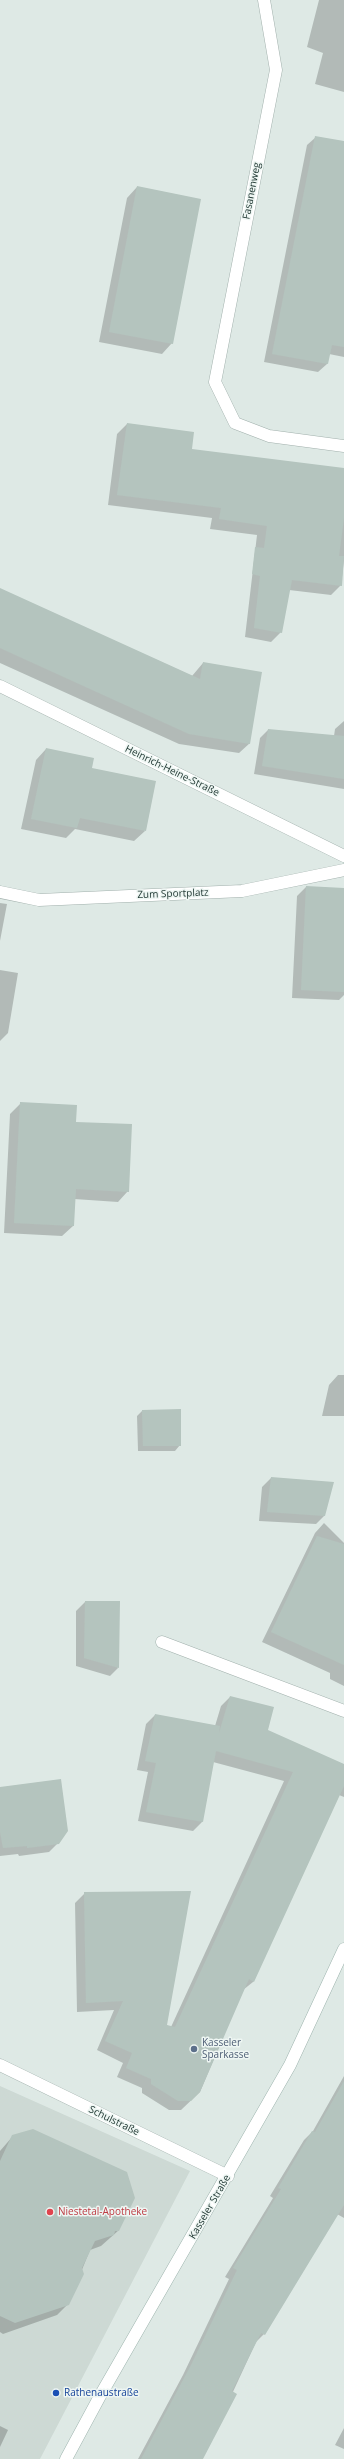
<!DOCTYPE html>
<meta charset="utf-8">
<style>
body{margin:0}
canvas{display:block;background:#dee9e5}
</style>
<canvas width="344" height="2459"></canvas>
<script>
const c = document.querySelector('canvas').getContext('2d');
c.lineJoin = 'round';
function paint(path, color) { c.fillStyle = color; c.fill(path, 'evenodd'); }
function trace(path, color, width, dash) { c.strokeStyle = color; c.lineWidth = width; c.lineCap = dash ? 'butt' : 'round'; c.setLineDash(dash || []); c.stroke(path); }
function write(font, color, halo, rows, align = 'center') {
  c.font = font + ' "Open Sans",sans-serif'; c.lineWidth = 3; c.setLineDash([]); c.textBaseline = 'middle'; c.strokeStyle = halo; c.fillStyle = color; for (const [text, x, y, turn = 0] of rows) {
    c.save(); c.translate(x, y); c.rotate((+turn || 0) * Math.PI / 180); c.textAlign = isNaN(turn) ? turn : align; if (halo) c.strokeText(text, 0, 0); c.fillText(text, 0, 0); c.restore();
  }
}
paint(new Path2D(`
 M 0,2086 L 190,2171 L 40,2459 L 0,2459 Z`), '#cdd9d4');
paint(new Path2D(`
 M 319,0 L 344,0 L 344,92 L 315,84 L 323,53 L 307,47 Z
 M 316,137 L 344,142 L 344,357 L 329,354 L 327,364 L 318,372 L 264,362 L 307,145 Z
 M 137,187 L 172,343 L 162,354 L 99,342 L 127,198 Z
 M 127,424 L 191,450 L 344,469 L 344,560 L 341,585 L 331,595 L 289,590 L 281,632 L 271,642 L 245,637 L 257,535 L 210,529 L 212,518 L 108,505 L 117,434 Z
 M 0,589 L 192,676 L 203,663 L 250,743 L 239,753 L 179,744 L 0,663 Z
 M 344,721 L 344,789 L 254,774 L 260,738 L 268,730 L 334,736 L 335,729 Z
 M 46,749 L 91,769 L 145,831 L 134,841 L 75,829 L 66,838 L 21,829 L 36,760 Z
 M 306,887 L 344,889 L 344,995 L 339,1000 L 292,998 L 297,896 Z
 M 0,903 L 7,904 L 0,941 Z
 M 0,970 L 18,973 L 8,1033 L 0,1041 Z
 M 21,1103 L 75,1123 L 128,1191 L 118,1202 L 74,1199 L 73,1226 L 62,1236 L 4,1233 L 10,1114 Z
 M 338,1375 L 344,1375 L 344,1416 L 322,1416 L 329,1385 Z
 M 142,1411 L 180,1445 L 175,1451 L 138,1451 L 137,1416 Z
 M 271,1478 L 325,1515 L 316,1524 L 259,1521 L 262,1487 Z
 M 324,1523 L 344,1543 L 344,1686 L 330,1679 L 330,1673 L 262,1642 L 315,1533 Z
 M 85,1602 L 118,1668 L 110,1676 L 76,1666 L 76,1611 Z
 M 230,1697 L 267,1731 L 344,1766 L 344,1797 L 339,1795 L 253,1982 L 243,1990 L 200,2092 L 181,2110 L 169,2110 L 142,2093 L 142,2088 L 117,2077 L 123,2063 L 97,2050 L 114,2010 L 77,2012 L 75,1903 L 85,1893 L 166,2025 L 171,2027 L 284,1781 L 213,1762 L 202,1822 L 193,1831 L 138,1821 L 148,1772 L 137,1770 L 146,1724 L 155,1715 L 215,1726 L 221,1706 Z
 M 0,1788 L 58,1843 L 49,1852 L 19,1856 L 18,1854 L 0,1856 Z
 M 344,2076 L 344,2218 L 337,2214 L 264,2334 L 256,2342 L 202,2459 L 138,2459 L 183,2375 L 229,2279 L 225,2277 L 273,2198 L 270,2196 L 304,2140 L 313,2131 Z
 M 13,2136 L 119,2230 L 101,2246 L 90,2250 L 68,2304 L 57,2315 L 3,2334 L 0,2332 L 0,2151 Z
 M 0,2426 L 8,2430 L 0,2447 Z
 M 344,2428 L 344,2449 L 335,2445 Z`), '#0003');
paint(new Path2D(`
 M 315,136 L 344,141 L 344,347 L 332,345 L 328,364 L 272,354 Z
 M 137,186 L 201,199 L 173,344 L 109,332 Z
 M 127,423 L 194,432 L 192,449 L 344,468 L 344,518 L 339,556 L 344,556 L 342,586 L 292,580 L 282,633 L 254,628 L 260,576 L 252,574 L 255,547 L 264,548 L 267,526 L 219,519 L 221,508 L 117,495 Z
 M 0,588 L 200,679 L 203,662 L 262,672 L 250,744 L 189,734 L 0,648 Z
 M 268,729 L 344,736 L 344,779 L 262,766 Z
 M 46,748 L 94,758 L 92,768 L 156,781 L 146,831 L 80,818 L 77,828 L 31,819 Z
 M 306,886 L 344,888 L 344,992 L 301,990 Z
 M 20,1102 L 77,1105 L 76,1122 L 132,1124 L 129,1192 L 76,1189 L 74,1226 L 14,1223 Z
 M 181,1409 L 181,1446 L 143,1446 L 142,1410 Z
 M 271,1477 L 334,1482 L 325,1516 L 267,1512 Z
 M 317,1536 L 344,1544 L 344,1665 L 271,1632 Z
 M 85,1601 L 120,1601 L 119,1668 L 84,1658 Z
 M 230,1696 L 274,1707 L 268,1730 L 344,1764 L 344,1786 L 254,1982 L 249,1979 L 200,2092 L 191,2101 L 178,2101 L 151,2084 L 151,2079 L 126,2068 L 132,2053 L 105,2041 L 123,2001 L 86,2003 L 84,1892 L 191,1891 L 167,2025 L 175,2027 L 293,1772 L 216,1751 L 203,1822 L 146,1812 L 156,1763 L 145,1761 L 155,1714 L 220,1726 L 219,1733 Z
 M 61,1779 L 68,1831 L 59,1844 L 27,1848 L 27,1846 L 3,1848 L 0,1832 L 0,1787 Z
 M 344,2081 L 344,2205 L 265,2335 L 261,2333 L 232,2391 L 237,2394 L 203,2459 L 141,2459 L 191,2365 L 237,2270 L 233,2268 L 281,2189 L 278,2188 L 312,2131 L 315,2132 Z
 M 33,2129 L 127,2172 L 135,2198 L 119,2231 L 115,2231 L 114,2235 L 95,2241 L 82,2268 L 84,2274 L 69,2305 L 15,2323 L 0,2316 L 0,2161 L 12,2135 Z`), '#b4c4be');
const lane = new Path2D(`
 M 162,1642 L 344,1711`);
const street = new Path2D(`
 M 264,0 L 276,70 L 215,382 L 235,423 L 269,436 L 344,446
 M 0,686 L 344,856
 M 0,892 L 39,900 L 242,891 L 344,870
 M 0,2065 L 228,2176`);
const secondary = new Path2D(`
 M 66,2459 L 100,2396 L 290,2065 L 344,1949`);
trace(lane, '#a1b0ac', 13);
trace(street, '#a1b0ac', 13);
trace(secondary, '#9eb4ae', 13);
trace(lane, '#fff', 12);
trace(street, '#fff', 12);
trace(secondary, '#fff', 12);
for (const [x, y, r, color] of [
 [194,2049,4,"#5c6f8a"],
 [50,2212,4,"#e0444e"],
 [56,2393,4,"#1a4fb4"]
]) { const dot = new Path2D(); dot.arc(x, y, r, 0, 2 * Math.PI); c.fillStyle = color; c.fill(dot); trace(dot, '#eef6f3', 1.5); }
write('10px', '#203833', '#eef6f3', [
 ["Fasanenweg",252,191,-79],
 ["Heinrich-Heine-Straße",172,771,26],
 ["Zum Sportplatz",173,894,-2],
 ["Schulstraße",114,2121,26],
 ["Kasseler Straße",210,2207,-60]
]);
write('10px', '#4e5e75', '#eef6f3', [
 ["Kasseler",202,2043],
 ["Sparkasse",202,2055]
], 'left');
write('10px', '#be3a42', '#eef6f3', [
 ["Niestetal-Apotheke",58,2212]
], 'left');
write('10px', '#164399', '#eef6f3', [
 ["Rathenaustraße",64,2393]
], 'left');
</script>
